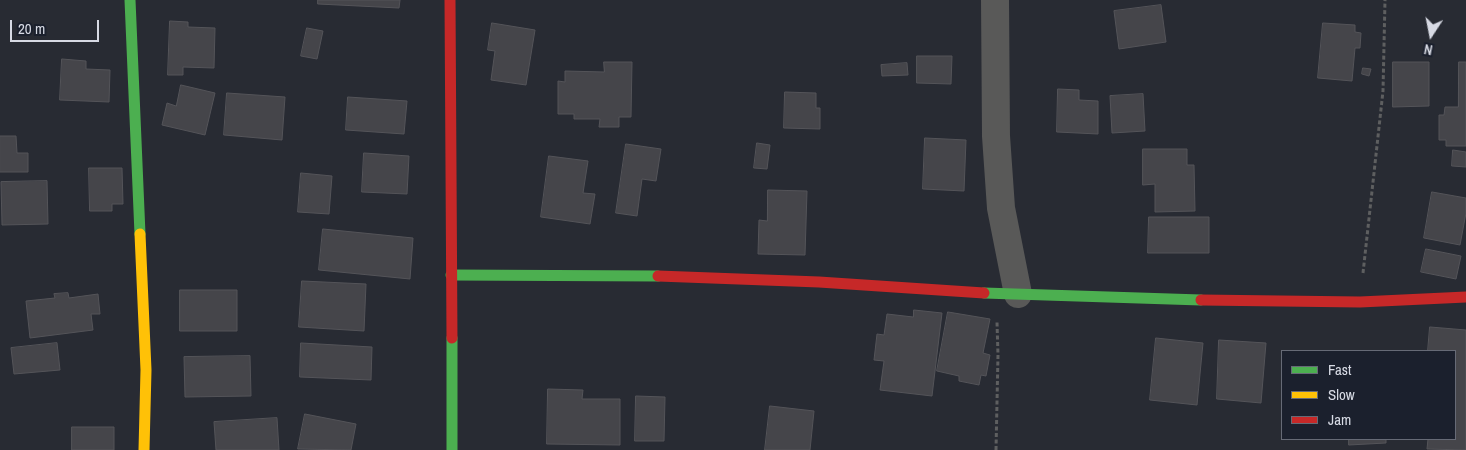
<!DOCTYPE html>
<style>
body{margin:0}
#map{position:relative;width:1466px;height:450px;overflow:hidden;background:#282b33;font-family:"Archivo Narrow",sans-serif}
canvas{display:block}
.legend{position:absolute;left:1281px;top:350px;width:175px;height:90px;box-sizing:border-box;background:#1b202d;border:1px solid #666a76;margin:0;padding:6px 9px;list-style:none;font-size:15px;color:#d7dae4}
.legend li{display:flex;align-items:center;gap:10px;height:25px}
.legend b{width:25px;border:1px solid #666a76}
.north{position:absolute;left:1406px;top:10px;width:50px;height:50px;-webkit-text-stroke:4px #1b202d;paint-order:stroke;rotate:191deg;font-size:14px;font-weight:700;line-height:20px;text-align:center;color:#d7dae4}
.north::after{content:'';display:block;margin:auto;width:18px;height:22px;background:#d7dae4;clip-path:polygon(50% 0,100% 100%,50% 72%,0 100%)}
.scale{position:absolute;left:10px;top:20px;width:89px;height:22px;box-sizing:border-box;border:2px solid #d7dae4;border-top:0;padding-left:6px;font-size:15px;line-height:18px;white-space:nowrap;color:#d7dae4;-webkit-text-stroke:4px #1b202d;paint-order:stroke}
</style>
<div id="map">
<canvas width="1466" height="450"></canvas>
<ul class="legend">
<li><b style="height:6px;background:#4caf50"></b>Fast</li>
<li><b style="height:6px;background:#ffc107"></b>Slow</li>
<li><b style="height:6px;background:#c62828"></b>Jam</li>
</ul>
<div class="north">N</div>
<div class="scale">20 m</div>
</div>
<script>
const c = document.querySelector('canvas').getContext('2d');
c.lineJoin = 'round';
function paint(path, color) { c.fillStyle = color; c.fill(path, 'evenodd'); }
function trace(path, color, width, dash) { c.strokeStyle = color; c.lineWidth = width; c.lineCap = dash ? 'butt' : 'round'; c.setLineDash(dash || []); c.stroke(path); }
const building = new Path2D(`
 M 318,0 L 400,0 L 399,8 L 318,4 Z
 M 1161,5 L 1166,42 L 1119,49 L 1114,11 Z
 M 170,21 L 188,22 L 188,27 L 215,28 L 214,68 L 183,67 L 183,75 L 168,75 Z
 M 492,23 L 535,30 L 526,85 L 491,80 L 495,51 L 488,50 Z
 M 1323,23 L 1355,25 L 1355,32 L 1361,33 L 1360,48 L 1355,48 L 1352,81 L 1318,78 Z
 M 307,28 L 323,31 L 317,59 L 301,56 Z
 M 917,56 L 952,56 L 951,84 L 917,83 Z
 M 62,59 L 86,61 L 86,69 L 110,70 L 109,102 L 60,100 Z
 M 604,62 L 632,62 L 631,117 L 619,117 L 619,127 L 599,127 L 600,119 L 574,119 L 574,114 L 558,114 L 558,81 L 565,82 L 565,71 L 604,72 Z
 M 1393,62 L 1429,62 L 1429,106 L 1393,107 Z
 M 1459,62 L 1466,62 L 1466,146 L 1446,146 L 1446,140 L 1439,140 L 1439,115 L 1444,115 L 1445,107 L 1458,107 Z
 M 907,63 L 908,75 L 882,76 L 881,65 Z
 M 1363,68 L 1371,69 L 1369,76 L 1362,74 Z
 M 181,85 L 215,93 L 205,135 L 162,125 L 167,103 L 176,106 Z
 M 1058,89 L 1079,90 L 1079,100 L 1098,101 L 1098,134 L 1057,132 Z
 M 785,92 L 816,93 L 816,108 L 820,108 L 820,129 L 784,128 Z
 M 227,93 L 285,97 L 282,140 L 224,135 Z
 M 1143,94 L 1145,131 L 1112,133 L 1110,96 Z
 M 348,97 L 407,101 L 404,134 L 346,130 Z
 M 0,136 L 16,136 L 17,153 L 28,153 L 28,172 L 0,172 Z
 M 925,138 L 966,140 L 964,191 L 923,189 Z
 M 757,143 L 770,145 L 767,169 L 754,168 Z
 M 626,144 L 661,149 L 656,181 L 642,179 L 637,216 L 616,213 Z
 M 1143,149 L 1187,149 L 1187,165 L 1194,165 L 1195,211 L 1155,212 L 1155,184 L 1143,185 Z
 M 1453,150 L 1466,152 L 1466,167 L 1452,166 Z
 M 364,153 L 409,156 L 407,194 L 362,192 Z
 M 549,156 L 588,161 L 583,193 L 595,194 L 590,224 L 541,217 Z
 M 89,168 L 122,168 L 123,204 L 112,204 L 112,211 L 90,211 Z
 M 301,173 L 332,176 L 329,214 L 298,212 Z
 M 47,181 L 48,224 L 2,225 L 1,182 Z
 M 768,190 L 807,191 L 805,255 L 758,254 L 759,220 L 767,221 Z
 M 1432,192 L 1466,198 L 1466,213 L 1460,245 L 1424,238 Z
 M 1149,217 L 1209,217 L 1209,253 L 1148,253 Z
 M 323,229 L 413,238 L 410,279 L 319,270 Z
 M 1426,249 L 1461,256 L 1456,279 L 1421,272 Z
 M 302,281 L 366,284 L 364,331 L 299,327 Z
 M 180,290 L 237,290 L 237,331 L 180,331 Z
 M 68,293 L 69,298 L 98,294 L 100,314 L 91,314 L 93,330 L 30,338 L 26,301 L 55,298 L 54,294 Z
 M 914,310 L 942,313 L 932,396 L 880,390 L 884,361 L 874,360 L 877,334 L 884,335 L 887,314 L 913,317 Z
 M 948,312 L 990,319 L 983,353 L 990,355 L 986,376 L 981,375 L 979,385 L 959,381 L 959,376 L 937,371 Z
 M 1430,327 L 1466,330 L 1466,450 L 1427,449 L 1428,439 L 1455,439 L 1455,351 L 1428,351 Z
 M 1156,338 L 1203,343 L 1197,405 L 1150,400 Z
 M 1219,340 L 1266,343 L 1261,403 L 1217,399 Z
 M 57,343 L 60,370 L 14,374 L 11,348 Z
 M 301,343 L 372,347 L 371,380 L 300,377 Z
 M 250,356 L 251,396 L 185,397 L 184,357 Z
 M 548,389 L 583,390 L 582,399 L 620,399 L 620,445 L 547,444 Z
 M 636,396 L 665,397 L 664,441 L 635,441 Z
 M 770,406 L 814,411 L 810,450 L 765,450 Z
 M 305,414 L 356,424 L 351,450 L 298,449 Z
 M 277,418 L 279,450 L 216,450 L 214,422 Z
 M 72,427 L 114,427 L 114,450 L 72,450 Z
 M 1349,439 L 1386,439 L 1386,443 L 1349,445 Z`);
paint(building, '#45454a');
trace(building, '#545459', 1);
trace(new Path2D(`
 M 1363,273 L 1383,91 L 1385,0
 M 996,450 L 998,355 L 997,322`), '#5e5f60', 3, [4, 2.5]);
trace(new Path2D(`
 M 995,0 L 996,136 L 1001,208 L 1018,294`), '#595958', 28);
trace(new Path2D(`
 M 130,0 L 140,234
 M 451,275 L 658,276
 M 984,293 L 1201,300
 M 452,338 L 452,450`), '#4caf50', 11);
trace(new Path2D(`
 M 140,234 L 146,370 L 144,450`), '#ffc107', 11);
trace(new Path2D(`
 M 450,0 L 452,338
 M 658,276 L 819,282 L 984,293
 M 1201,300 L 1360,302 L 1466,297`), '#c62828', 11);
</script>
